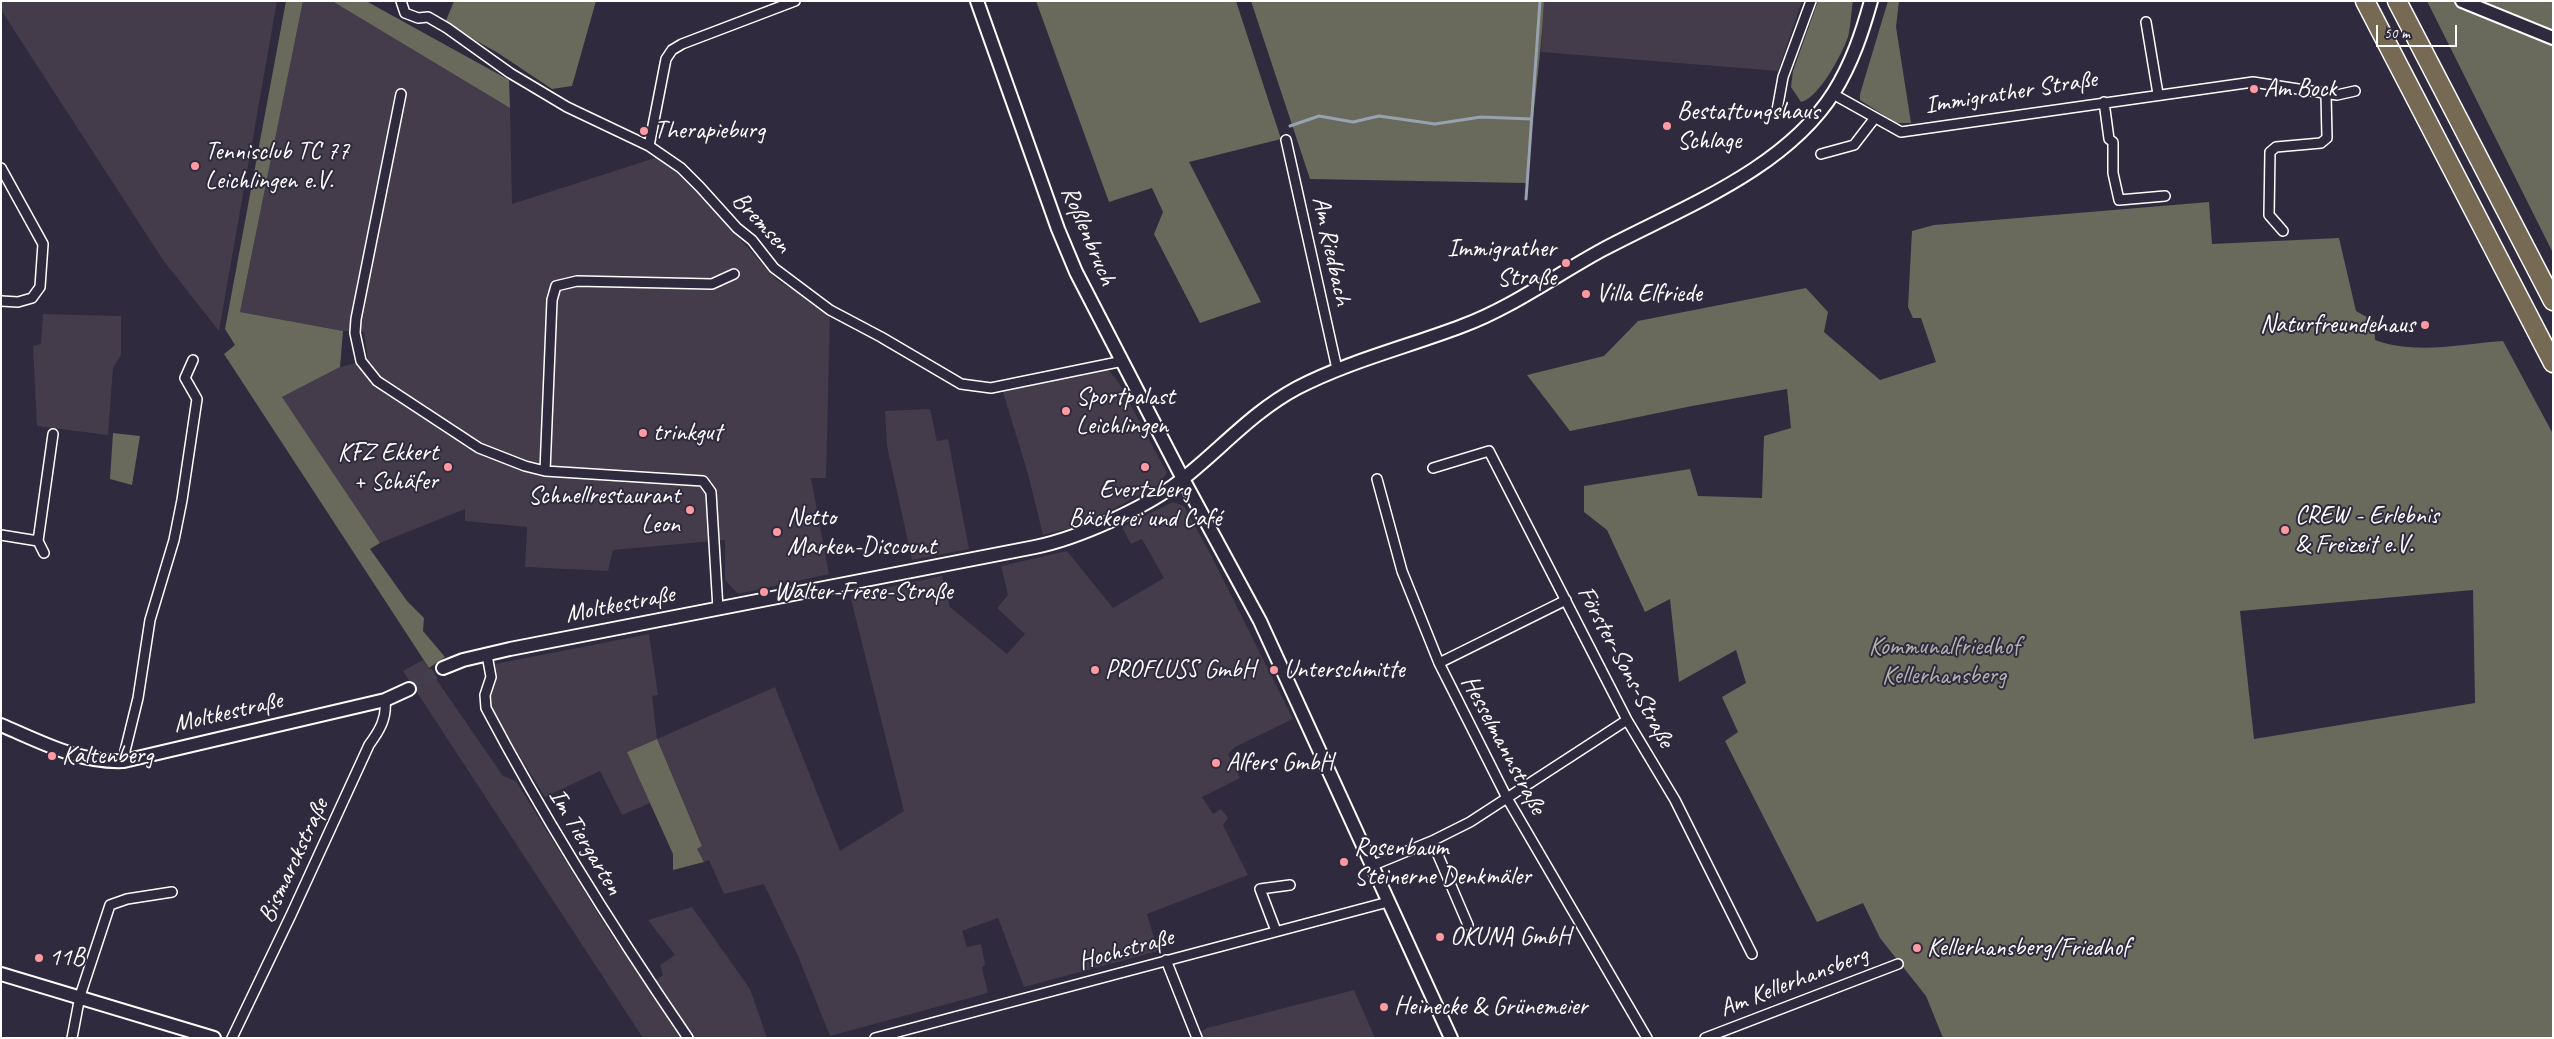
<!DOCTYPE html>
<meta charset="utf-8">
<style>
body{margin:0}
#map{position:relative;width:2554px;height:1039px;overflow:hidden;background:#2f2a3d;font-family:Caveat,sans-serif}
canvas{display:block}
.frame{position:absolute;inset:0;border:2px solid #fff;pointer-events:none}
.scale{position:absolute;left:2376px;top:25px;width:81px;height:22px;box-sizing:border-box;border:2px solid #fff;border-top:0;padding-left:6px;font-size:15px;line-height:18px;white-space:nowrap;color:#fff;-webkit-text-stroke:4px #2f2a3d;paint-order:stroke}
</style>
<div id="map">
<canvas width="2554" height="1039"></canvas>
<div class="frame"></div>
<div class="scale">50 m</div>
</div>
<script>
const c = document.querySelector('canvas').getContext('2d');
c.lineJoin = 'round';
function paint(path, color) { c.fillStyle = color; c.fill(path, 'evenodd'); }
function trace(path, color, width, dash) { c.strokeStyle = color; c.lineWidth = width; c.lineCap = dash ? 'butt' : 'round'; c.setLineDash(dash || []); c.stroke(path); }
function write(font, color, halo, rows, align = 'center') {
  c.font = font + ' Caveat,sans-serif'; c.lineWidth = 4; c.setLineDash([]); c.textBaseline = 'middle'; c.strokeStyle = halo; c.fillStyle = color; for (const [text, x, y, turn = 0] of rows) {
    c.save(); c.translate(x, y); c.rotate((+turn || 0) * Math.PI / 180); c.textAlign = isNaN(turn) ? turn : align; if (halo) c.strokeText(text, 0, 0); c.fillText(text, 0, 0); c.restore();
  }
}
paint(new Path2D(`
 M 1,1 L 277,1 L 219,331 L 163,260 L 1,10 Z
 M 303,1 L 332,1 L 510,108 L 512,204 L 658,157 L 678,170 L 777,280 L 830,313 L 826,478 L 811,478 L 829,574 L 738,594 L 725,580 L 725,540 L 613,550 L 608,571 L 525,567 L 527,527 L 465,521 L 465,509 L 380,543 L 282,397 L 340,367 L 368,360 L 364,332 L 343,331 L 240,312 Z
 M 1544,1 L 1802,1 L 1778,71 L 1541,52 Z
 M 43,314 L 121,316 L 121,355 L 113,368 L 108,435 L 37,426 L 33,346 L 41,344 Z
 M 1108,369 L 1119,383 L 1167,473 L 1158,485 L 1100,516 L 1070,528 L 1043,535 L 1028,474 L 1003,392 Z
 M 930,409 L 937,441 L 948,439 L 969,549 L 912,560 L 887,446 L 885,411 Z
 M 1173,502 L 1184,506 L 1211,555 L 1293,719 L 1235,747 L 1228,754 L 1240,778 L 1202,797 L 1213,814 L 1221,809 L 1228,818 L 1223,825 L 1248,875 L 1147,914 L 1158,951 L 1024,987 L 998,918 L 962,931 L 967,947 L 981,944 L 985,964 L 982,968 L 988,993 L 830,1036 L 798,956 L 764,884 L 724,894 L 709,860 L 704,862 L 696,849 L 702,845 L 657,739 L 627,752 L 650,803 L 622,815 L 600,771 L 545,797 L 497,719 L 489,701 L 496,681 L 495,664 L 649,634 L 658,695 L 652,696 L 657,739 L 775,687 L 840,851 L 904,811 L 850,595 L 942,576 L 950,607 L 1007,654 L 1025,634 L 997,608 L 1008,595 L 1001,566 L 1067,551 L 1113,608 L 1164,578 L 1142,539 L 1131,544 L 1122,527 Z
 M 423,660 L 503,776 L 516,781 L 613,938 L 688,1038 L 643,1038 L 403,671 Z
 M 692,907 L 750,989 L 767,1038 L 692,1038 L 654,981 L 663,975 L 660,965 L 675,955 L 648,920 Z
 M 1354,990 L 1375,1038 L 1189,1038 L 1207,1028 Z`), '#443b4b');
paint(new Path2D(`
 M 286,1 L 303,1 L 240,312 L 343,331 L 340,367 L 282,397 L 380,543 L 370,549 L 407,601 L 424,618 L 423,631 L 445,657 L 429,668 L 224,354 L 235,345 L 225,329 Z
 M 332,1 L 366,1 L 509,80 L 510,108 Z
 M 454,1 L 596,1 L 572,86 L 552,89 L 498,53 L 445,23 Z
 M 1036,1 L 1236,1 L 1281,139 L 1189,162 L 1261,302 L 1200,323 L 1154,234 L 1163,212 L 1152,188 L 1109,202 Z
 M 1251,1 L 1544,1 C 1541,62 1531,122 1527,183 L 1310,179 Z
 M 1818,1 L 1853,1 C 1851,12 1851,26 1848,37 C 1842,54 1819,98 1801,102 L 1791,87 L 1793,71 Z
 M 1888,1 L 1899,1 L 1896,27 L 1911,123 L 1896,123 L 1860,100 L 1860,94 Z
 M 2427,1 L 2553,1 L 2553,253 Z
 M 2209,202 L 2212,244 L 2339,238 L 2356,311 L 2374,321 L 2375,340 C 2416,355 2460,344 2503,341 L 2553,434 L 2553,1038 L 1943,1038 L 1926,996 L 1880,938 L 1863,903 L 1817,922 L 1725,741 L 1738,732 L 1722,697 L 1746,683 L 1736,650 L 1679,682 L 1670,599 L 1645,612 L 1607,530 L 1584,512 L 1584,486 L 1690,469 L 1698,496 L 1762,498 L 1764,436 L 1791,428 L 1787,389 L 1692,406 L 1570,431 L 1527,375 L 1604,356 L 1638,321 L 1806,288 L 1828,312 L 1824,332 L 1880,380 L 1936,362 L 1921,318 L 1913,318 L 1908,307 L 1912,231 L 1934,225 ZM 2473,590 L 2475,703 L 2254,739 L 2240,611 Z
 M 113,433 L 140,436 L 132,485 L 110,479 Z
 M 657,739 L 702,846 L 697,849 L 704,862 L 673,870 L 673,854 L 627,752 Z`), '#696a5b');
trace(new Path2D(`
 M 1290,126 L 1319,116 L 1353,122 L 1379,116 L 1435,124 L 1481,117 L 1531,119
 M 1526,199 L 1540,1`), '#97a3b0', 3);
trace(new Path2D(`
 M 409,689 L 443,668`), '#443f50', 12, [12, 6]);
const street = new Path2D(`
 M 401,1 L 405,13 L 418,18 L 428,17 L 447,28 L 510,73 L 567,107 L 649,146 L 681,168 L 700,187 L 737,228 L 752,240 L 774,268 L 830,310 L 881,337 L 961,384 L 991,388 L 1123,361
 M 2146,22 L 2158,94
 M 401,94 L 356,319 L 355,333 L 361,361 L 377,381 L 479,448 L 525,466 L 545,471 L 703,481 L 711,492 L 718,609
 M 1833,94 L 1901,132 L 2253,82 L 2337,95 L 2355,91
 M 2104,102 L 2109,139 L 2113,142 L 2113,173 L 2119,200 L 2165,196
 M 1777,110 L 1783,77 L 1811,1
 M 1286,140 L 1337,369
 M 649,146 L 666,59 L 672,50 L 682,44 L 795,1
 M 1821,154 L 1854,145 L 1874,119
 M 1,168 L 43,244 L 40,287 L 32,298 L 18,302 L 1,301
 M 2283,231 L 2269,215 L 2270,152 L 2276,147 L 2321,143 L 2327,138 L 2326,94
 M 1433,468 L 1489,451 L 1627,720 L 1675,800 L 1752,954
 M 545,471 L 552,300 L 556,286 L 577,281 L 712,284 L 734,274
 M 1377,479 L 1402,571 L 1439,663 L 1507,798 L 1647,1038
 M 1,535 L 38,541
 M 44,553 L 38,541 L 53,434
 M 487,655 L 491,677 L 485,695 L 486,708 C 546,822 615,931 688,1038
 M 1439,663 L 1566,600
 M 125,761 L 125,751 L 138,698 L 150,620 L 174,540 L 182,500 L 197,399 L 185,378 L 193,360
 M 1432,841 L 1468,925
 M 1371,866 L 1432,841 L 1470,822 L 1627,720
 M 1276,931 L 1260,889 L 1290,885
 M 1166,960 L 1197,1038
 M 72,1038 L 80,996 L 110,905 L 127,899 L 172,892
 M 232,1038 L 291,915 L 369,745 C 380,730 387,718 385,700
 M 875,1038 L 1388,902
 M 1705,1038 L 1898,964`);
const secondary = new Path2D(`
 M 977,1 L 1058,229 L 1076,272 L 1183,479 L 1260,621 L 1451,1038
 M 2462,1 L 2553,38
 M 443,668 L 463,660 L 510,649 L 1035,547 C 1079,538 1145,508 1180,481 C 1220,450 1252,412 1297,388 C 1349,361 1407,347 1462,326 C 1511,308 1556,275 1602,250 C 1681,208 1785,170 1834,92 C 1852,63 1862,33 1871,1
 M 1,725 C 41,742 79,763 124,761 L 385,700 L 409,689
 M 1,974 L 214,1038`);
const highway = new Path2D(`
 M 2365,1 L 2553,363
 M 2397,1 L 2553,301`);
trace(street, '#fff', 12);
trace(secondary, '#fff', 16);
trace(highway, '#fff', 21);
trace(street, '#2f2a3d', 9);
trace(secondary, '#2f2a3d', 12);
trace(highway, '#766a55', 18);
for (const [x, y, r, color] of [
 [2254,89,5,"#ff9aa2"],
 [1667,126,5,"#ff9aa2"],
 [644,131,5,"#ff9aa2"],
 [195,166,5,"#ff9aa2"],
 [1566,263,5,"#ff9aa2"],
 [1586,294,5,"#ff9aa2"],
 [2425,325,5,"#ff9aa2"],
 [1066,411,5,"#ff9aa2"],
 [643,433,5,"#ff9aa2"],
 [448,467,5,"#ff9aa2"],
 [1145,467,5,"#ff9aa2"],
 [690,510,5,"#ff9aa2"],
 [2285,530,5,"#ff9aa2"],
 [777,532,5,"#ff9aa2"],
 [764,592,5,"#ff9aa2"],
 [1095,670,5,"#ff9aa2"],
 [1274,670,5,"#ff9aa2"],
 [52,756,5,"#ff9aa2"],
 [1216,763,5,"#ff9aa2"],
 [1344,862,5,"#ff9aa2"],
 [1440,937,5,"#ff9aa2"],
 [1917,948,5,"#ff9aa2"],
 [39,958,5,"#ff9aa2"],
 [1384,1007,5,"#ff9aa2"]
]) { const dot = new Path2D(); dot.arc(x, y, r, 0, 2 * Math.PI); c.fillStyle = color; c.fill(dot); trace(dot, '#2f2a3d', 2); }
write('25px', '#fff', '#2f2a3d', [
 ["Am Bock",2264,89],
 ["Bestattungshaus",1677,112],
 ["Schlage",1677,141],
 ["Therapieburg",654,131],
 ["Tennisclub TC 77",205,152],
 ["Leichlingen e.V.",205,181],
 ["Immigrather",1556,249,"right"],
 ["Straße",1556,278,"right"],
 ["Villa Elfriede",1596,294],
 ["Naturfreundehaus",2415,325,"right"],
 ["Sportpalast",1076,397],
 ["Leichlingen",1076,426],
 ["trinkgut",653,433],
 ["KFZ Ekkert",438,453,"right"],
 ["+ Schäfer",438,482,"right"],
 ["Evertzberg",1145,490,"center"],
 ["Bäckerei und Café",1145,519,"center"],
 ["Schnellrestaurant",680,496,"right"],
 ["Leon",680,525,"right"],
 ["CREW - Erlebnis",2295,516],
 ["& Freizeit e.V.",2295,545],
 ["Netto",787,518],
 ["Marken-Discount",787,547],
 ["Walter-Frese-Straße",774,592],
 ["PROFLUSS GmbH",1105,670],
 ["Unterschmitte",1284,670],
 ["Kaltenberg",62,756],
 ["Alfers GmbH",1226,763],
 ["Rosenbaum",1354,848],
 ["Steinerne Denkmäler",1354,877],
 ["OKUNA GmbH",1450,937],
 ["Kellerhansberg/Friedhof",1927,948],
 ["11B",49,958],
 ["Heinecke & Grünemeier",1394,1007]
], 'left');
write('25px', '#fff', '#2f2a3d', [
 ["Immigrather Straße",2011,93,-9],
 ["Bremsen",761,223,47],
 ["Roßlenbruch",1088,236,67],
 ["Am Riedbach",1331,251,78],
 ["Moltkestraße",620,605,-11],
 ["Förster-Sons-Straße",1625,667,62],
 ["Moltkestraße",228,713,-13],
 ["Hesselmannstraße",1503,745,62],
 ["Im Tiergarten",585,842,59],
 ["Bismarckstraße",294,861,-65],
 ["Hochstraße",1126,950,-15],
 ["Am Kellerhansberg",1794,982,-21]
]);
write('25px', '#b4b4ad', '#2f2a3d', [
 ["Kommunalfriedhof",1944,647],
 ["Kellerhansberg",1944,676]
]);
</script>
